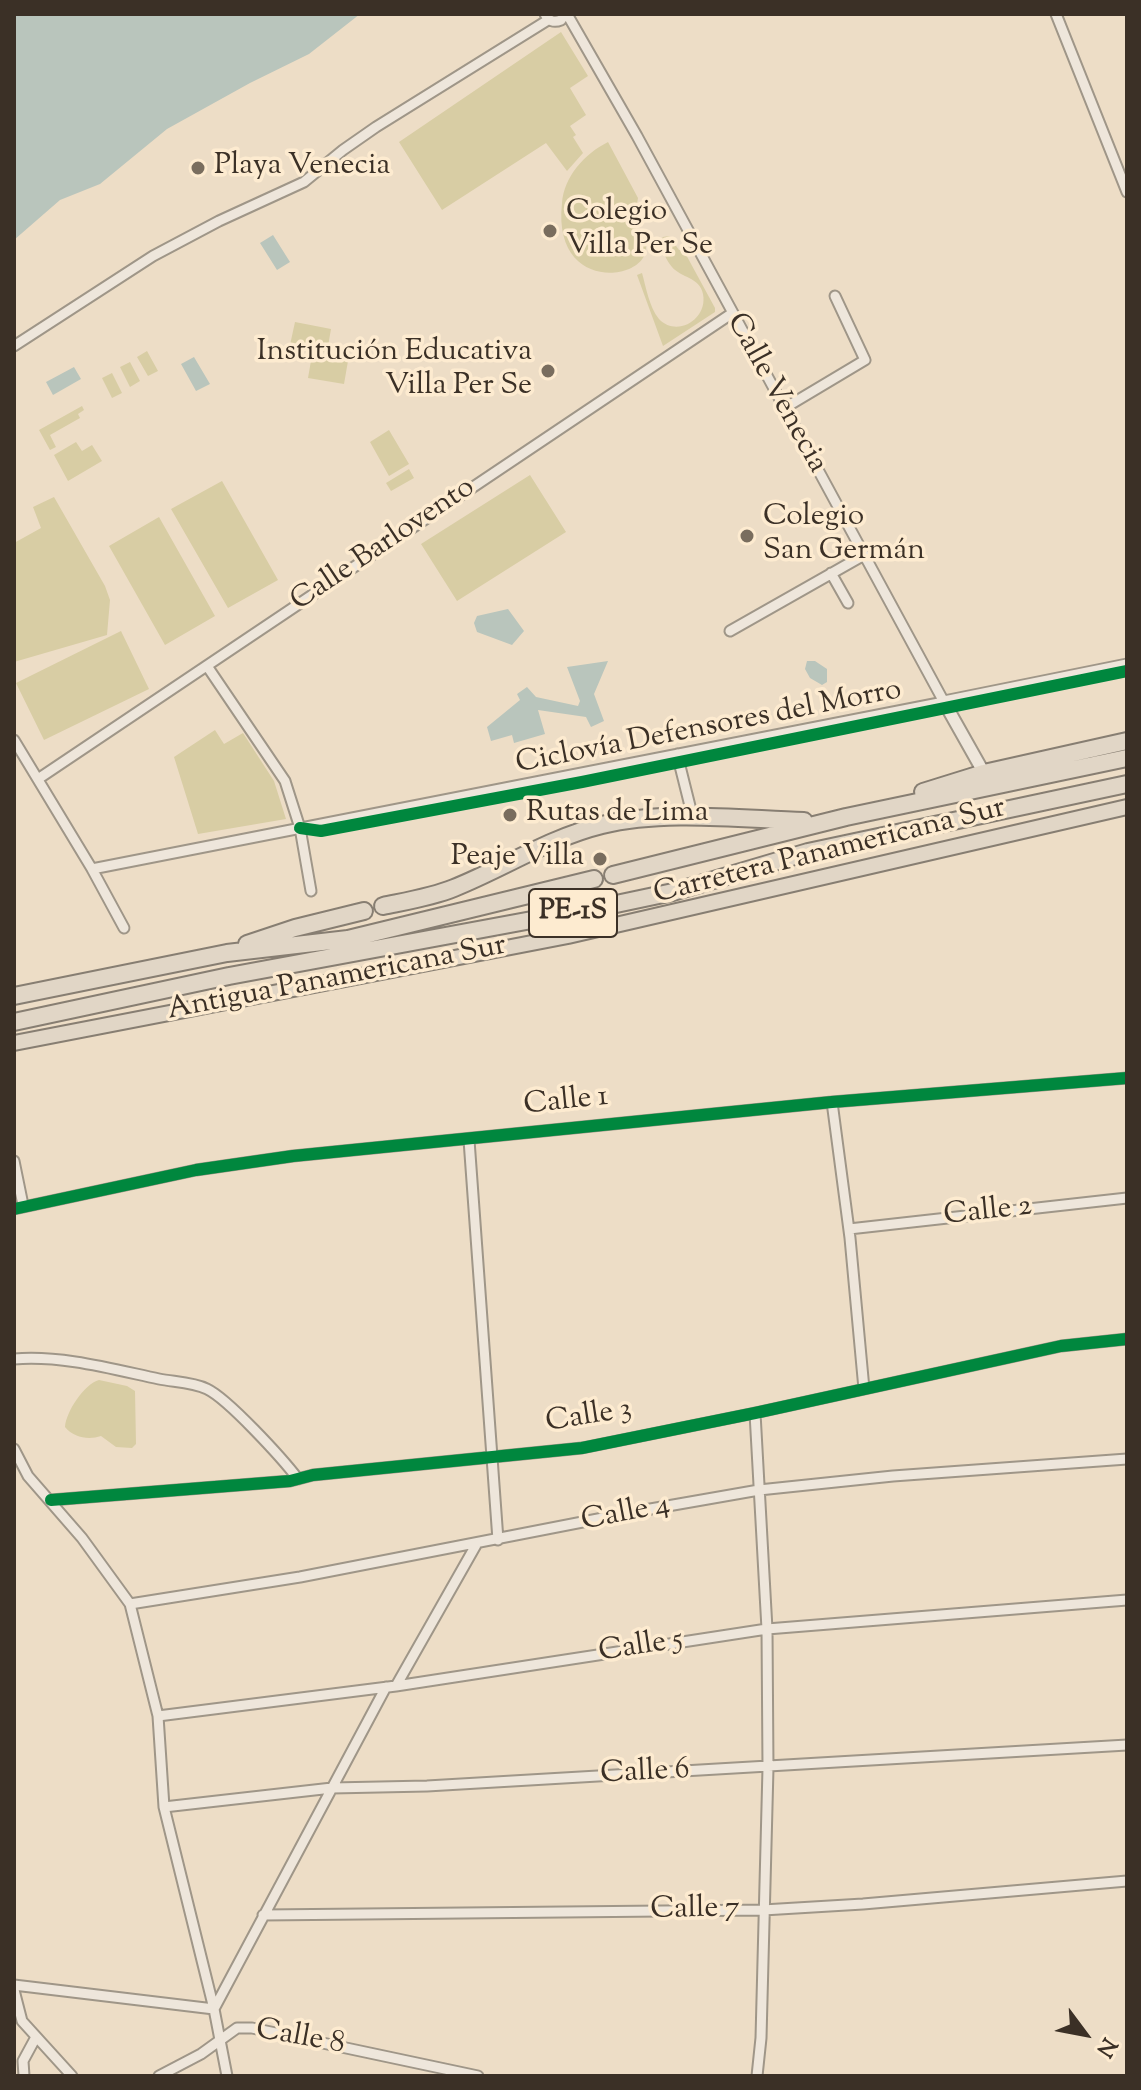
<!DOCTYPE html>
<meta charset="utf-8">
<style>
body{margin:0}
#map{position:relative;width:1141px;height:2090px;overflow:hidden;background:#edddc6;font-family:"Sorts Mill Goudy",serif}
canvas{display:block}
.frame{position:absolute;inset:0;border:16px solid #3b3026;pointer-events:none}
.north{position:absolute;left:1045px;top:1994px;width:80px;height:80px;-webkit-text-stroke:6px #fdebd0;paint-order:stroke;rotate:122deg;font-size:22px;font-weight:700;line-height:32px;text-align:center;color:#3b3026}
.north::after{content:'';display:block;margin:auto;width:28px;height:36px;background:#3b3026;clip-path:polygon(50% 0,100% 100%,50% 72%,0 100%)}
</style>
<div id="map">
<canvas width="1141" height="2090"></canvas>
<div class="frame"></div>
<div class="north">N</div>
</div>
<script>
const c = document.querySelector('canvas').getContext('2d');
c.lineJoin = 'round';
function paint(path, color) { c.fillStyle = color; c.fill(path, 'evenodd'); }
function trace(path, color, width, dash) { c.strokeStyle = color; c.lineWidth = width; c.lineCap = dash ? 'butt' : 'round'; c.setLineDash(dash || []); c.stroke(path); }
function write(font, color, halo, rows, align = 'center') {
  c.font = font + ' "Sorts Mill Goudy",serif'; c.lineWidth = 7; c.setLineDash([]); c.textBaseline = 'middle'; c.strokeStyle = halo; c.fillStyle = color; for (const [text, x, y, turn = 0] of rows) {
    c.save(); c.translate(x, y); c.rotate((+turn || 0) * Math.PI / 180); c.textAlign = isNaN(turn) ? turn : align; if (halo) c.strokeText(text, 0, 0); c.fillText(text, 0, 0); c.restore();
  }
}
paint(new Path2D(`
 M 561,32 L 588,76 L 570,88 L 586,115 L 570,126 L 576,135 L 573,137 L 583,153 L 567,171 L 546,143 L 442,210 L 399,142 Z
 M 608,142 L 638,198 L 633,226 C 688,273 550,311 562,203 C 564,177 584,154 608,142 Z
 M 669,236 L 679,250 L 684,251 L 715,308 L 715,312 L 663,346 L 637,275 L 642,273 C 646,287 649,307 659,319 C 677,338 708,319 703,294 C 700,277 681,278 672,267 C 666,260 663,251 659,242 L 663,237 Z
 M 295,322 L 331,329 L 327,352 L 290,345 Z
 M 147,351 L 158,371 L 148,376 L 137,357 Z
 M 312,355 L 348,361 L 344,384 L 308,378 Z
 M 130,362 L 140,381 L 130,387 L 120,367 Z
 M 112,373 L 122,393 L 112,398 L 102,378 Z
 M 82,406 L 84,410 L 78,414 L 80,418 L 50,435 L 56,447 L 50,450 L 39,430 Z
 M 389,430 L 409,464 L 389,476 L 370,442 Z
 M 76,442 L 82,451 L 92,445 L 102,461 L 68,481 L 54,455 Z
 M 409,469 L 414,478 L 391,491 L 386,483 Z
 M 530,475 L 566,532 L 457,601 L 421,544 Z
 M 222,481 L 278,580 L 228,608 L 171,509 Z
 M 54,497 L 105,586 L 110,600 L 107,635 L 14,662 L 14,543 L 41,528 L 33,507 Z
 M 159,517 L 215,616 L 165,645 L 109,546 Z
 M 121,631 L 149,689 L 44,740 L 16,683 Z
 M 215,730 L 224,744 L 243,733 L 274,781 L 286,819 L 198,834 L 174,757 Z
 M 99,1380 L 127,1386 L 135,1391 L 136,1444 L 132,1448 L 116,1447 L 101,1436 C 89,1440 74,1438 65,1427 C 66,1412 84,1384 99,1380 Z`), '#d8cda4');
paint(new Path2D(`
 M 14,14 L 360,14 L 309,54 L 250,83 L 167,129 L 100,184 L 60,200 L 14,240 Z
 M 273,235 L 290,262 L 277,270 L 260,243 Z
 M 194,357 L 210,384 L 196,391 L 181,364 Z
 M 74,367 L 81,379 L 53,395 L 46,382 Z
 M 508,609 L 524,631 L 512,645 L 477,632 L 474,623 L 477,616 Z
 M 608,661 L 594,694 L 604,721 L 591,727 L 586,717 L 538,710 L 545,734 L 514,743 L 512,735 L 491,741 L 487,727 L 520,700 L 517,694 L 527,687 L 536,697 L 578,706 L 580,701 L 567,667 Z
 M 807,661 L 815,661 L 827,669 L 827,682 L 822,685 L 810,678 L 805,669 Z`), '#b9c5bc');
const minor = new Path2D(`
 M 545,14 C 548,21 554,23 561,20 L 565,14
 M 1056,14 L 1127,192
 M 14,346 L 153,256 L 219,221 L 304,182 L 343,150 L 376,127 L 548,20
 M 783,409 L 865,360 L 835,296
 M 831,573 L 848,603
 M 730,631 L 864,555
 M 207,666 L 285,781 L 300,828 L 311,891
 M 14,740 L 92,869 L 124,928
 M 677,754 L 693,818
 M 38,779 L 731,314
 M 92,869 L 944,702 L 637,136 L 567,14
 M 832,1102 L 850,1238 L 864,1389
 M 469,1140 L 498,1540
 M 14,1161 L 23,1205
 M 14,1209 L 196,1170 L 293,1156 L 832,1102 L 1127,1078
 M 849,1229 L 1127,1198
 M 14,1359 C 62,1355 112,1369 159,1379 C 174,1382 193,1382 207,1389 C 228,1399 282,1458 298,1479
 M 755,1413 L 767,1629 L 768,1768 L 761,2038 L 757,2076
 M 14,1449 L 28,1476 L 82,1538 L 130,1604 L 158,1716 L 164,1807 L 214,2009 L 227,2076
 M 51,1500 L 290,1481 L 313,1475 L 582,1448 L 755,1413 L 1061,1346 L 1127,1339
 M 130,1604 L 300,1577 L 639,1511 L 759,1490 L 893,1476 L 1127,1459
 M 396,1686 L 476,1545
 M 158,1716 L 396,1686 L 767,1629 L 1127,1600
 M 164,1807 L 332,1788 L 427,1786 L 1127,1745
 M 263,1915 L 763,1910 L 863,1904 L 1127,1881
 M 14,1985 L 214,2009 L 386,1687
 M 14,1990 L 22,2021 L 72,2076
 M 24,2076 L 23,2061 L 36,2037
 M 159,2076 L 201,2054 L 237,2028 L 252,2028 L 478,2076`);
const tertiary = new Path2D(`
 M 984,773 L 944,702 L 1127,665`);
const primary = new Path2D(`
 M 14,1043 L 568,936 L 1127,807`);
const motorway = new Path2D(`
 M 923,792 L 984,773 L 1127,741
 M 613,875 L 846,817 L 1127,758
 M 383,906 C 407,901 432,897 454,888 C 504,868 549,838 602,825 C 664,810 740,819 804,821
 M 247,944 L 295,928 L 364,911
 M 14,996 L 227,953 L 348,939 L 594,879
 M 14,1022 L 229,976 L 602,907 L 673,892 L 808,852 L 1127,784`);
trace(minor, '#9f9688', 13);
trace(tertiary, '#9f9688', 15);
trace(primary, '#877e72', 18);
trace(motorway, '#877e72', 20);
trace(minor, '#eee6db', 9);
trace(tertiary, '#eee6db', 11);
trace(primary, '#e1d6c6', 14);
trace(motorway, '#e1d6c6', 16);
trace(new Path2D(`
 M 300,828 L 321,831 L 582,782 L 1127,671
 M 14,1209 L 196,1170 L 293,1156 L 832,1102 L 1127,1078
 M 51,1500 L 290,1481 L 313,1475 L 582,1448 L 755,1413 L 1061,1346 L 1127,1339`), '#00873e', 12);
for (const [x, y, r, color] of [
 [198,168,8,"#796d5e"],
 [550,231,8,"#796d5e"],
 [548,371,8,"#796d5e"],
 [747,536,8,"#796d5e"],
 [510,815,8,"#796d5e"],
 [600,859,8,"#796d5e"]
]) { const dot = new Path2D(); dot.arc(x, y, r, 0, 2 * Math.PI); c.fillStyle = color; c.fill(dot); trace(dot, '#fdebd0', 3); }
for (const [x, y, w] of [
 [573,913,88]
]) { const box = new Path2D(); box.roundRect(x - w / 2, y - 24, w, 48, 6); c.fillStyle = '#fdebd0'; c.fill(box); trace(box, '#3b3026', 2); }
write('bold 28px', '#3b3026', null, [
 ["PE-1S",573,913]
]);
write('30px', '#3b3026', '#fdebd0', [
 ["Playa Venecia",214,168],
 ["Colegio",566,214],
 ["Villa Per Se",566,248],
 ["Institución Educativa",532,354,"right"],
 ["Villa Per Se",532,388,"right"],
 ["Colegio",763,519],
 ["San Germán",763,553],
 ["Rutas de Lima",526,815],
 ["Peaje Villa",584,859,"right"]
], 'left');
write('30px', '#3b3026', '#fdebd0', [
 ["Calle Venecia",775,394,61],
 ["Calle Barlovento",384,546,-34],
 ["Ciclovía Defensores del Morro",709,729,-11],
 ["Carretera Panamericana Sur",830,853,-14],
 ["Antigua Panamericana Sur",337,980,-11],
 ["Calle 1",566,1103,-6],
 ["Calle 2",988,1213,-6],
 ["Calle 3",589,1418,-9],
 ["Calle 4",626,1515,-11],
 ["Calle 5",641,1648,-9],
 ["Calle 6",645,1774,-3],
 ["Calle 7",695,1911,-1],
 ["Calle 8",300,2039,10]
]);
</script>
